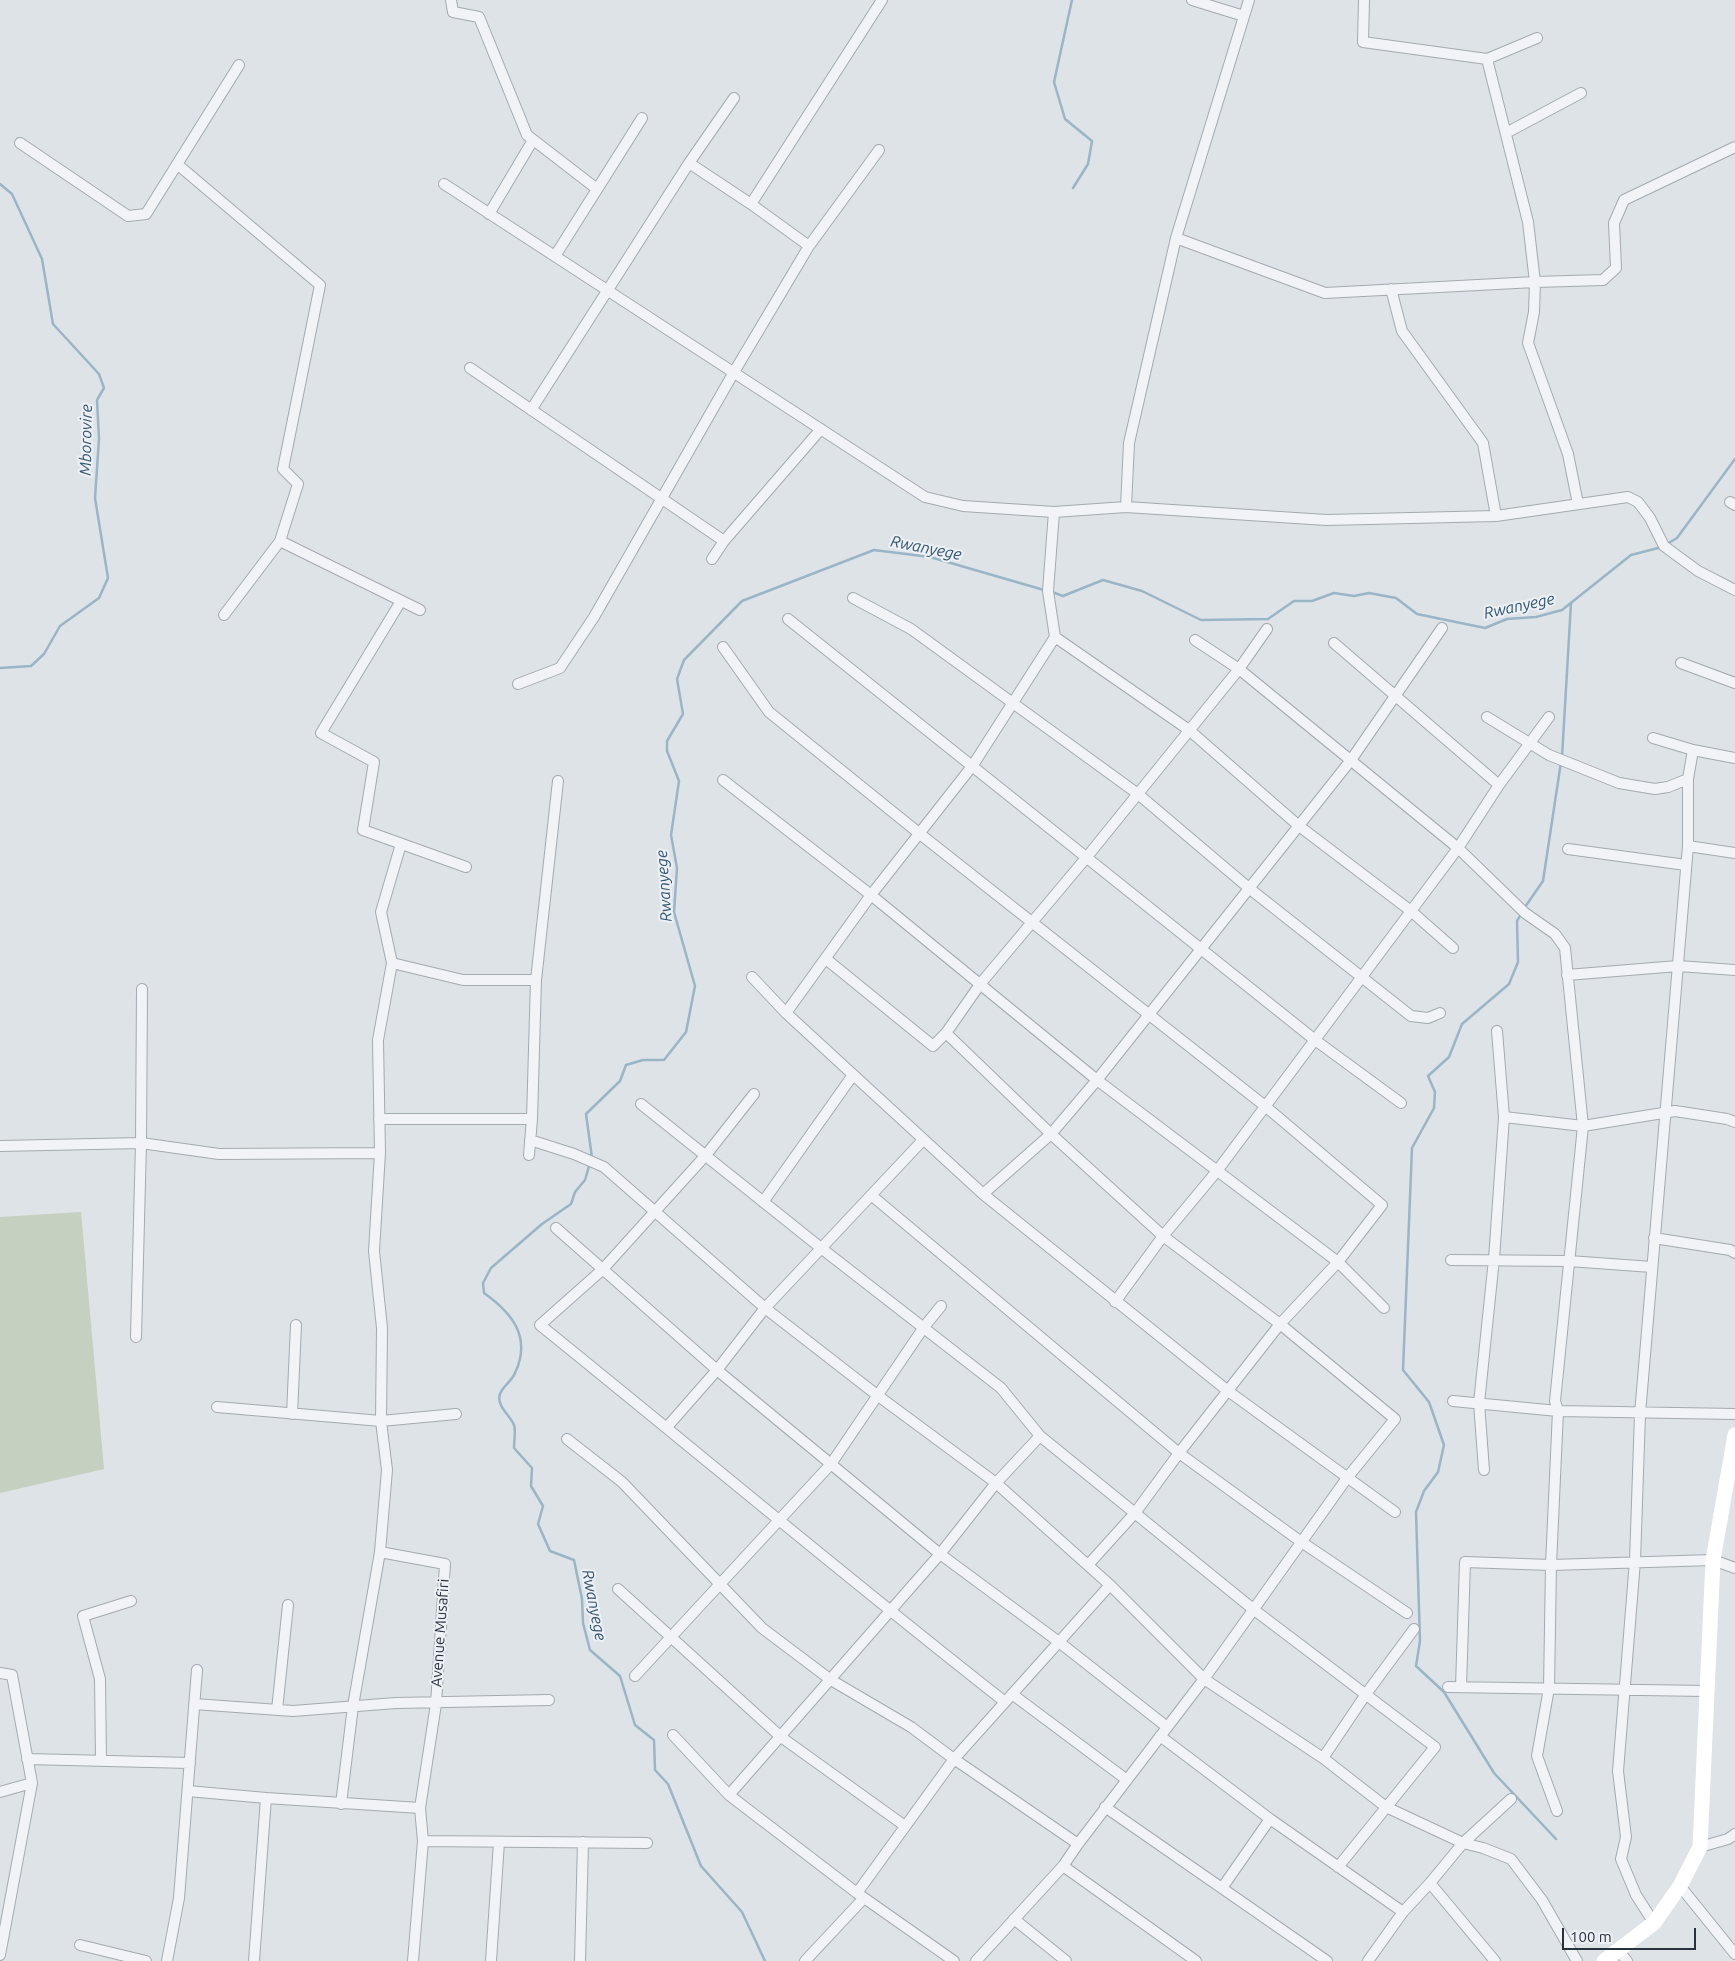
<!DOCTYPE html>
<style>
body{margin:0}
#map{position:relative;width:1735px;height:1961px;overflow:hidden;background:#dee3e7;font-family:Ubuntu,sans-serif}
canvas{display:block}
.scale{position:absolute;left:1562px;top:1928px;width:134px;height:22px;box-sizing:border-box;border:2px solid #28323d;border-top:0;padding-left:6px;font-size:15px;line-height:18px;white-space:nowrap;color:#28323d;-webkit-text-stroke:4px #edf1f5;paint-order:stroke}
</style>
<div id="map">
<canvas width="1735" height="1961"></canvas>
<div class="scale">100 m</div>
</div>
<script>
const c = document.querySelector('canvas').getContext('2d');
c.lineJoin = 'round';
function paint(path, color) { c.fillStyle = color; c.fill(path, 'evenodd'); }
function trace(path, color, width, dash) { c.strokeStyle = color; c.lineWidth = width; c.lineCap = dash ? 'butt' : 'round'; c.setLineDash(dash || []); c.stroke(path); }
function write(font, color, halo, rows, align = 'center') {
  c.font = font + ' Ubuntu,sans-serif'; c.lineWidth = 4; c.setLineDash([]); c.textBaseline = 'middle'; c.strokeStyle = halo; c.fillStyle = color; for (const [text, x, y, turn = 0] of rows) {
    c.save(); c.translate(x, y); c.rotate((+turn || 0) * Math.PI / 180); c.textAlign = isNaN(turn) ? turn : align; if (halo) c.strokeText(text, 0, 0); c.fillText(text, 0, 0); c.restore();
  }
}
paint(new Path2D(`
 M 81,1212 L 104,1469 L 0,1493 L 0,1217 Z`), '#c6d0c0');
trace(new Path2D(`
 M 1072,0 L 1054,82 L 1065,119 L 1092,141 L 1088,164 L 1073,188
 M 0,184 L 12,194 L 42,259 L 53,324 L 99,374 L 104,388 L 97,400 L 99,439 L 95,498 L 108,578 L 99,598 L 60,626 L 44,654 L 31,666 L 0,668
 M 1667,544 L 1677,538 L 1735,459
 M 1052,592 L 1063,596 L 1103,580 L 1142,591 L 1201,620 L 1268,619 L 1294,601 L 1312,601 L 1334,593 L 1354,596 L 1369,593 L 1396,598 L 1417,614 L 1485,628 L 1507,619 L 1536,617 L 1562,610 L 1631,555 L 1662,547
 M 1562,757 L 1571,603
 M 1525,907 L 1543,881 L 1561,762
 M 1521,914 L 1517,921 L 1518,962 L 1509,984 L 1462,1024 L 1449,1057 L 1428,1076 L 1435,1092 L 1434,1108 L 1412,1148 L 1403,1370 L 1429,1402 L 1444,1445 L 1438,1472 L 1424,1491 L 1416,1512 L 1420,1641 L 1416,1666 L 1444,1692 L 1494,1773 L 1556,1839
 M 592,1158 L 586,1114 L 620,1081 L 626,1065 L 643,1060 L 664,1060 L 686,1032 L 695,986 L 674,912 L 677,868 L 671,835 L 679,781 L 667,751 L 667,741 L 683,714 L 677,679 L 684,660 L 742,601 L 874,550 L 930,557 L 1044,590
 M 590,1163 L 585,1180 L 575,1192 L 571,1204 L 542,1224 L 491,1268 L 483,1283 L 484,1293 C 512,1313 532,1337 515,1373 C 512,1381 502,1387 500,1394 C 496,1406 510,1415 514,1425 C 516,1431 514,1441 514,1448 L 532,1468 L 531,1486 L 543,1506 L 538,1524 L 550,1551 L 574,1560 L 582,1599 L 583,1623 L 590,1650 L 620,1676 L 635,1725 L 654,1740 L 655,1770 L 668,1784 L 701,1866 L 742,1912 L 765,1961`), '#9ab5c6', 2.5);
const street = new Path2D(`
 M 451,0 L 453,12 L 479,17 L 527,135 L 597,189
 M 1192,0 L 1244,16
 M 1364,0 L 1363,42 L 1487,59 L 1537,38
 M 1487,59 L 1528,222 L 1535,282 L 1534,312 L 1528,343 L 1568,454 L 1578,504
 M 1506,133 L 1581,93
 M 20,143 L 128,216 L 146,214 L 239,65
 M 689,163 L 751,204 L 809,246
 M 177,164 L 320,285 L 283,469 L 298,484 L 280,541 L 224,615
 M 444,184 L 925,497 L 963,506 L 1054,512 L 1126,507 L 1326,520 L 1496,516 L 1628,497 L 1638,502 L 1650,518 L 1664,546 L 1698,571 L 1735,590
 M 751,204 L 882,0
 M 489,214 L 533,140
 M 1176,238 L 1325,293 L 1535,282 L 1603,280 L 1616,268 L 1614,223 L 1624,200 L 1735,147
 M 555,256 L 642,118
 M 1391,289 L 1402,331 L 1483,443 L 1496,516
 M 470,368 L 724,541
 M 531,410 L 689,163 L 734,98
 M 1730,502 L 1735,505
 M 1126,507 L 1129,443 L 1176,238 L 1249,0
 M 280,541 L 420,610
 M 712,559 L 724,541 L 821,429
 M 853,598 L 911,629 L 1138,794 L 1250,889 L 1411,1016 L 1428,1018 L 1440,1013
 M 401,601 L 321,733 L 374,762 L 363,830 L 466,867
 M 788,619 L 1315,1040 L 1401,1103
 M 1055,637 L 1189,730 L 1299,826 L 1411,911 L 1453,948
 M 1195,640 L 1239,669 L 1458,848 L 1525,913 L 1555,934 L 1565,948 L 1583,1126 L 1555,1401 L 1558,1411 L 1551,1565 L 1549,1688 L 1537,1756 L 1557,1811
 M 1334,643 L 1499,785
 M 723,647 L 769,712 L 920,834 L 1265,1106 L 1382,1205 L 1338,1262 L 1280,1324 L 1179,1453 L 1135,1513 L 1088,1565
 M 1681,663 L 1735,683
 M 518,684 L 560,668 L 594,617 L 734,372 L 809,246 L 879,150
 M 1487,717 L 1549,755 L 1619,783 L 1655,789 L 1668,787 L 1688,779
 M 1653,738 L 1693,750 L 1735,758
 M 723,780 L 871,895 L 1097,1080 L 1338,1262 L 1384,1308
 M 401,844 L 381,912 L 392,963 L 378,1040 L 380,1153 L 374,1251 L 382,1328 L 381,1421 L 387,1470 L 380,1552 L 445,1564 L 436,1704 L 420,1808 L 423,1841 L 413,1961
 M 1688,846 L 1735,853
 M 1568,849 L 1686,865
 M 826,959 L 933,1046 L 946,1033 L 981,983 L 1086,858 L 1239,669 L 1267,629
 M 392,963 L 463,980 L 536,980
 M 1567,975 L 1678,966 L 1735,970
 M 752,977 L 786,1013 L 983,1194 L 1228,1391 L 1395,1512
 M 786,1013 L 871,895 L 973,765 L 1055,637 L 1048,591 L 1054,512
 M 946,1033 L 1051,1134 L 1163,1236 L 1280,1324 L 1395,1419 L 1347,1478 L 1204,1679 L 1078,1844 L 1063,1866 L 976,1961
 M 754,1094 L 706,1155 L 602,1270 L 540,1325 C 695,1450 848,1579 1005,1702
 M 641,1104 L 821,1248 L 1001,1388 L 1040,1436 L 1253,1609 L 1435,1747 L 1338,1867
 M 1504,1117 L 1583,1126 L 1675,1111 L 1727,1119 L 1735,1122
 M 379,1119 L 532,1119
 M 530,1140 L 574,1154 L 604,1167 L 765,1308 L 877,1395 L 996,1483 L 1110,1585 L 1204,1679 L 1323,1758 L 1386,1807 L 1463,1843 L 1483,1848 L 1511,1859 L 1542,1900 L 1577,1961
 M 0,1146 L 141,1143 L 219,1154 L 380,1153
 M 529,1155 L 532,1119 L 536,980 L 558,781
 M 983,1194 L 1051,1134 L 1097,1080 L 1351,760 L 1442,628
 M 871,1195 L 1179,1453 L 1300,1541 L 1407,1613
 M 763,1202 L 853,1075
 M 556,1228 L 717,1370 L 940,1554 L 1059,1642 L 1167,1727
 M 1654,1238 L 1730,1250 L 1735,1253
 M 1451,1260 L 1569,1261 L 1652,1267
 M 1115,1302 L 1163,1236 L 1217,1171 L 1458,848 L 1499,785 L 1549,717
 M 136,1337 L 141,1143 L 142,989
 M 1453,1401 L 1558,1411 L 1735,1414
 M 217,1407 L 381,1421 L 456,1414
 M 292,1414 L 296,1325
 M 667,1427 L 717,1370 L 765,1308 L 923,1140
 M 567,1439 L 622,1482 L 762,1628 L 831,1680 L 911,1727 L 954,1759 L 1078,1844
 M 1484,1470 L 1479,1403 L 1494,1259 L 1504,1117 L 1497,1031
 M 618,1589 L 781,1737 L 905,1826
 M 0,1673 L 12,1675 L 32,1783 L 0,1955
 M 635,1676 L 831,1464 L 924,1327 L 941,1306
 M 1448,1687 L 1706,1691
 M 1461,1687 L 1465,1562 L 1551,1565 L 1713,1560 L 1735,1568
 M 1012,1694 L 1127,1780
 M 194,1704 L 293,1711 L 396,1703 L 549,1700
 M 277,1710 L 288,1605
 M 673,1735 L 729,1795 L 857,1893 L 954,1961
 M 1160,1736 L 1270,1819 L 1403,1912
 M 1323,1758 L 1366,1694 L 1414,1629
 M 27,1759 L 190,1763
 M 101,1761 L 100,1679 L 83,1616 L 131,1601
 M 188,1791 L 266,1798 L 420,1808
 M 0,1792 L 32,1783
 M 729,1795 L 940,1554 L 996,1483 L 1040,1436
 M 341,1804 L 353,1706 L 380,1552
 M 1105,1807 L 1327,1961
 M 423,1841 L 647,1843
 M 1700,1847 L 1728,1839 L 1735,1834
 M 1063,1866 L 1196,1961
 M 1430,1883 L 1495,1961
 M 1680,1886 L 1735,1954
 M 1222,1888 L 1270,1819
 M 857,1893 L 954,1759 L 1110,1585
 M 1014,1919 L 1066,1961
 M 1654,1923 L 1636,1895 L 1621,1859 L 1626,1837 L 1618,1771 L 1635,1561 L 1640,1414 L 1688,846 L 1688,779 L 1693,750
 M 80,1945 L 146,1961
 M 1618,1950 L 1627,1961
 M 167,1961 L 179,1898 L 197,1670
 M 254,1961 L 266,1798
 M 491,1961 L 499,1842
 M 580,1961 L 583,1842
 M 805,1961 L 864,1898
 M 1368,1961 L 1403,1912 L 1430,1883 L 1463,1843 L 1511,1799`);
trace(street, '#a4aab1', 12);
trace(street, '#f1f3f6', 10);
trace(new Path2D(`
 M 1604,1961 L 1654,1923 L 1680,1886 L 1700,1847 L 1713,1560 L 1735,1435`), '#fff', 15);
write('15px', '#28323d', '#edf1f5', [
 ["Avenue Musafiri",440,1633,-86]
]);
write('italic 16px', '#34566f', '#edf1f5', [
 ["Mborovire",86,440,-89],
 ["Rwanyege",926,548,11],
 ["Rwanyege",1519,606,-12],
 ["Rwanyege",664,886,-94],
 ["Rwanyege",594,1605,79]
]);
</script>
